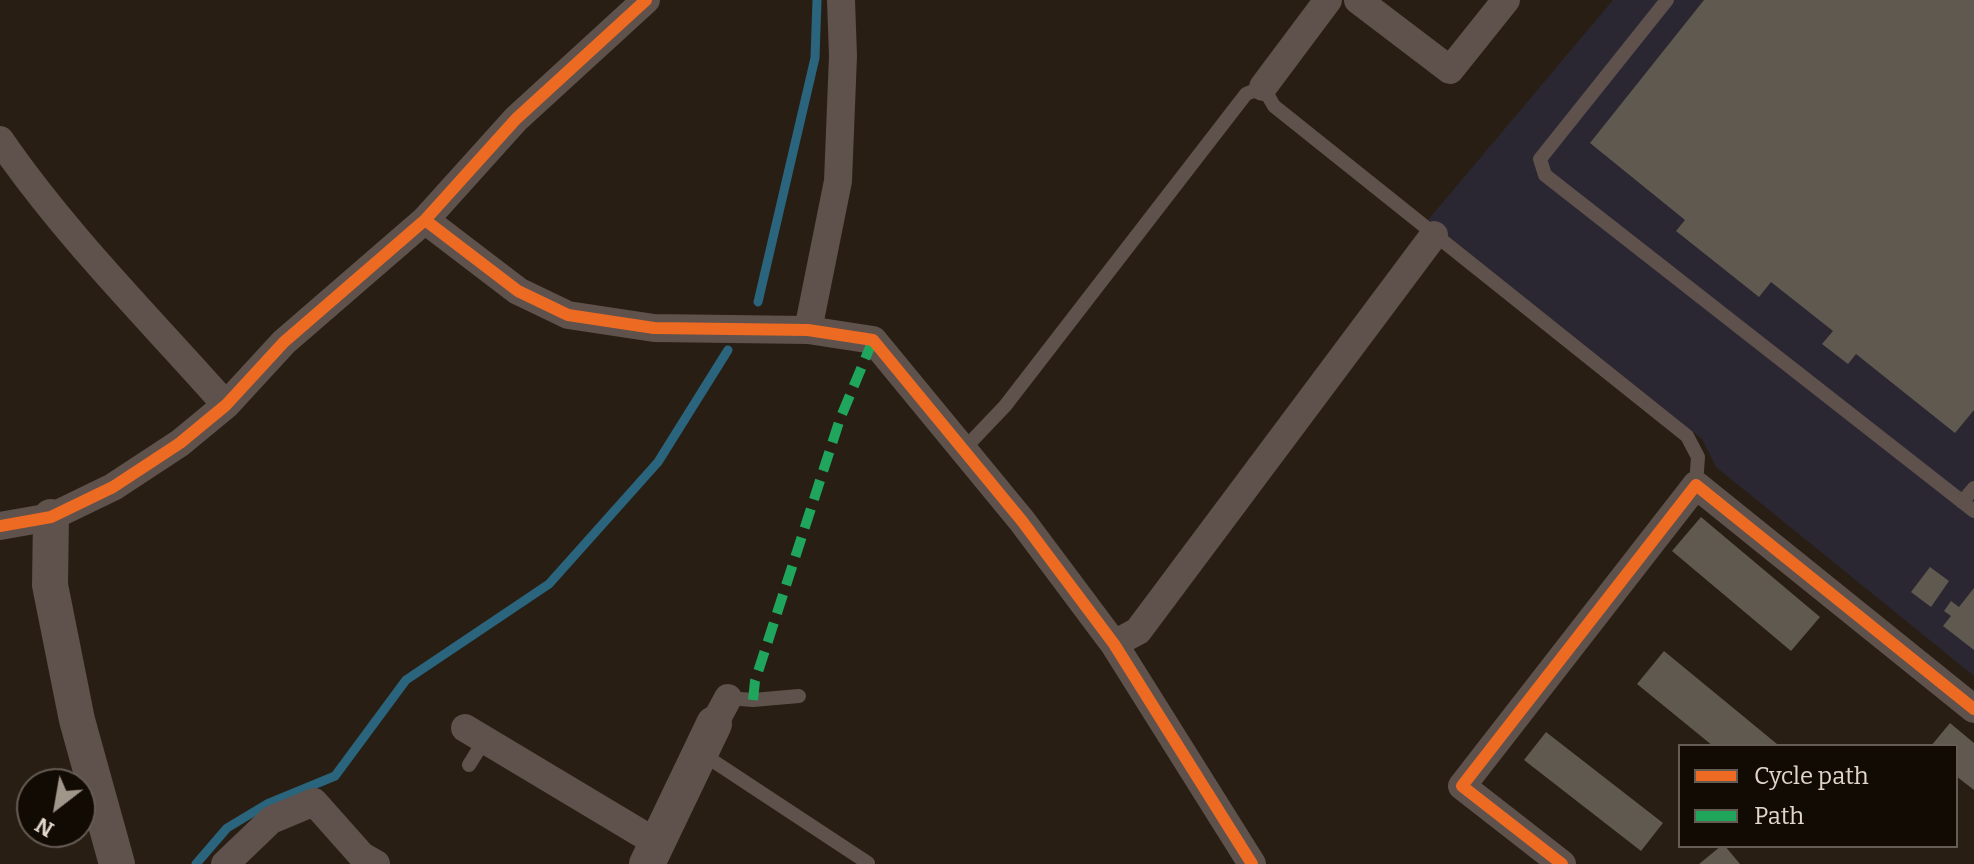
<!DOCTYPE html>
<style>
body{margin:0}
#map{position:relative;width:1974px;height:864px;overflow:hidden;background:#281e13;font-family:Bitter,serif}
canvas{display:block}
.legend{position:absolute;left:1678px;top:744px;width:280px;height:104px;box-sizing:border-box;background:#120b04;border:2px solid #655c53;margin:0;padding:10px 14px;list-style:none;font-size:24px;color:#e2d6ca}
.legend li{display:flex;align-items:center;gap:16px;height:40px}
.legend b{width:40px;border:2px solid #655c53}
.north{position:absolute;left:16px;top:768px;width:80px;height:80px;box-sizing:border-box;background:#120b04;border:2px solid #655c53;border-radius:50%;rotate:211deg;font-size:22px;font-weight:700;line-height:32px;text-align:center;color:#e2d6ca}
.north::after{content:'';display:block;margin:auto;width:28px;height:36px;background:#a1968a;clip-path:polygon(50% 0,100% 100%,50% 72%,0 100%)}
</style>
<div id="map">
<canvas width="1974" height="864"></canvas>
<ul class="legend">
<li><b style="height:10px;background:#ed6a23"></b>Cycle path</li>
<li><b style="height:10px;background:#20a55d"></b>Path</li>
</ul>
<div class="north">N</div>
</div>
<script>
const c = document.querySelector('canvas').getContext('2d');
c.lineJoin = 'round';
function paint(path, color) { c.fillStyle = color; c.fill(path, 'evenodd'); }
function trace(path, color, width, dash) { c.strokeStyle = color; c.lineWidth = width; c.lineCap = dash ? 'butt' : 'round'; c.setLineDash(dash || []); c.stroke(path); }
paint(new Path2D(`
 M 1613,0 L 1974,0 L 1974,676 L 1716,467 L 1702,439 L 1428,220 Z`), '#2a2733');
trace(new Path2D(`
 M 758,302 L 815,58 L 817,0
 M 196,864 L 227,828 L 267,804 L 335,776 L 406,680 L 549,584 L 658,462 L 728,350`), '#2a657d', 9);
paint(new Path2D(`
 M 1704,0 L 1974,0 L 1974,410 L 1955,433 L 1856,354 L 1848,364 L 1822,344 L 1833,331 L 1771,282 L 1759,297 L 1676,231 L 1685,220 L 1590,143 Z
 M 1701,517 L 1820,617 L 1791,651 L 1672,551 Z
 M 1930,567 L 1949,581 L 1931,607 L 1911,592 Z
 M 1974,588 L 1974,650 L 1943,626 L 1951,616 L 1944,611 L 1951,601 L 1959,607 Z
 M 1664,651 L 1777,744 L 1775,746 L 1713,746 L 1637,684 Z
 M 1950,723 L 1974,743 L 1974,790 L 1956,776 L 1956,746 L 1931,746 Z
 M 1546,732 L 1663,823 L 1641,851 L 1524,760 Z
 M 1721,846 L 1725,846 L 1740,864 L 1699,864 Z`), '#60594f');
trace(new Path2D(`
 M 1667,0 L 1540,159 L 1545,175 L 1974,511
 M 964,449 L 1005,406 L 1246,94 L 1263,87 L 1274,106 L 1687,436 L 1698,457 L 1696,485
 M 1962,502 L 1974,488
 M 728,698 L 753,700 L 799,696
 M 701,753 L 868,863
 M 469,765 L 485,739`), '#5f514b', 14);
trace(new Path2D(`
 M 1358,0 L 1450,70 L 1506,0
 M 1263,87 L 1328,0
 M 0,140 C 66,236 149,318 226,405
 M 425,220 L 518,291 L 568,315 L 654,328 L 808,330 L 873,340 L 1022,521 L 1114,644 L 1252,864
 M 808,330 L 838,181 L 843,56 L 841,0
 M 0,526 L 51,517 L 113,487 L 180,443 L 226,405 L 284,342 L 425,220 L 516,119 L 646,0
 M 1114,644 L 1138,631 L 1434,235
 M 714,724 L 728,698
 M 465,728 L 657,843
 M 225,864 L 271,820 L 314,802 L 362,856 L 376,864
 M 1562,864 L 1462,786 L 1696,485 L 1974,709`), '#5f514b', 28);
trace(new Path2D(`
 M 51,517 L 50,585 L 77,720 L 117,864
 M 647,864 L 714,724`), '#5f514b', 36);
trace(new Path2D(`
 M 753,700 L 755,681 L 840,419 L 873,340`), '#20a55d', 10, [20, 10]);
trace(new Path2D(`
 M 425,220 L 518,291 L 568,315 L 654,328 L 808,330 L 873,340 L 1022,521 L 1114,644 L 1252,864
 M 0,526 L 51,517 L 113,487 L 180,443 L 226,405 L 284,342 L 425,220 L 516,119 L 646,0
 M 1562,864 L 1462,786 L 1696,485 L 1974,709`), '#ed6a23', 12);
</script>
